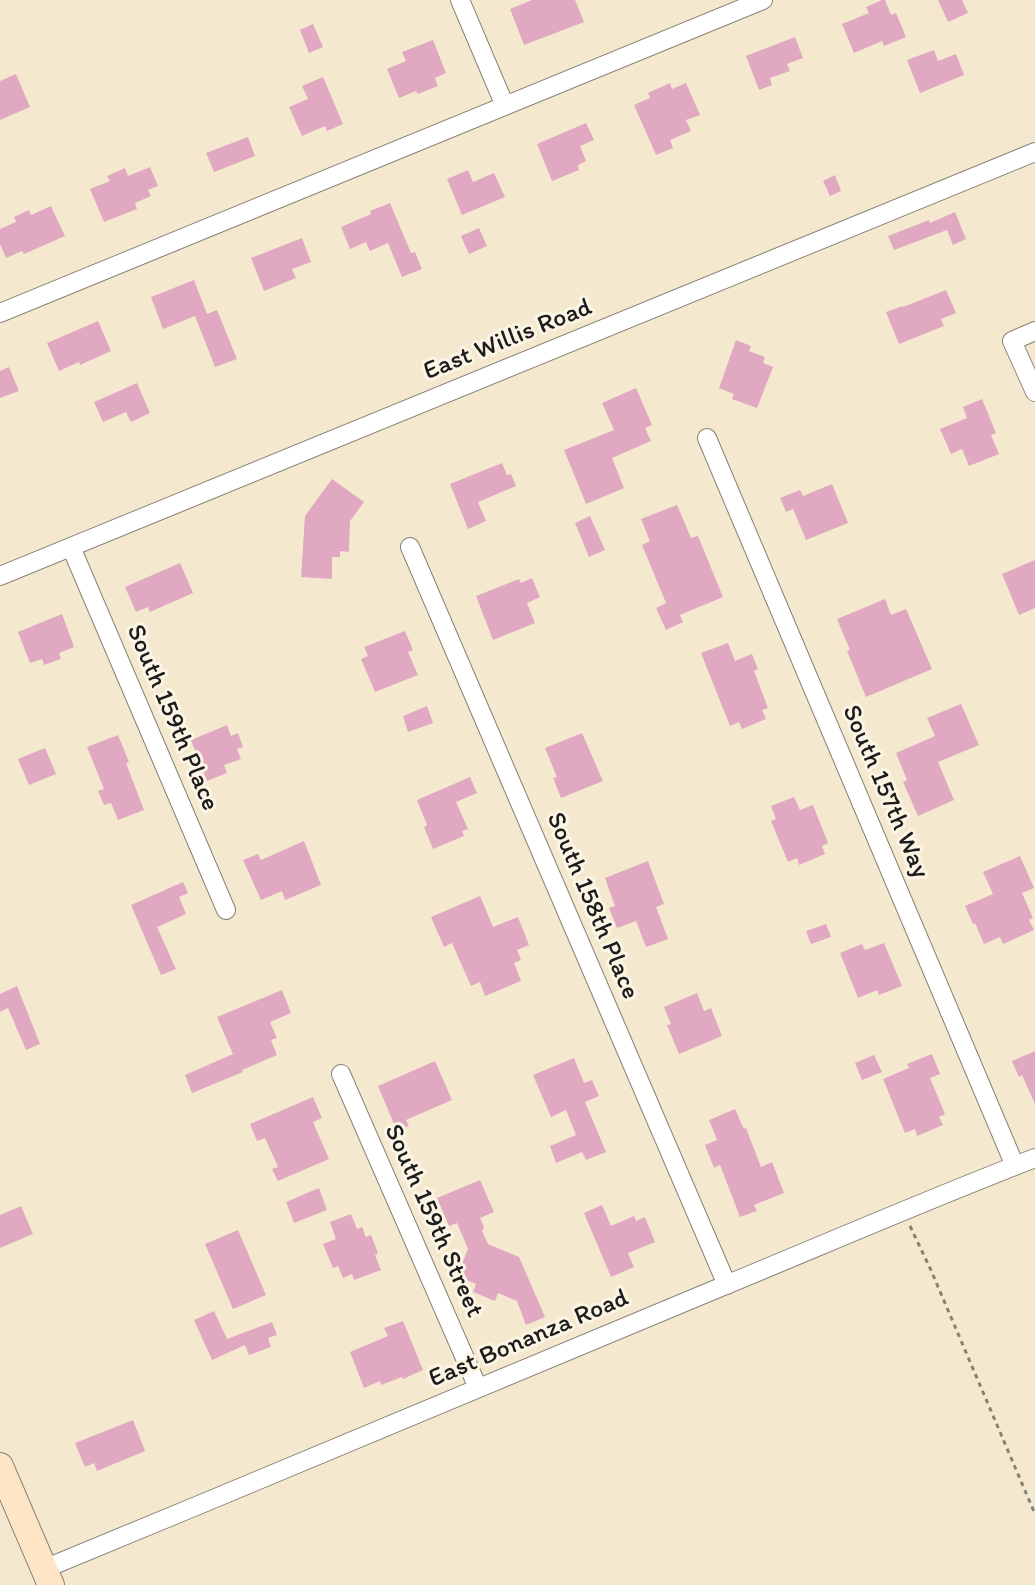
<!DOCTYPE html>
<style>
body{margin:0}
canvas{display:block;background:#f4e9cf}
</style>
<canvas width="1035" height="1585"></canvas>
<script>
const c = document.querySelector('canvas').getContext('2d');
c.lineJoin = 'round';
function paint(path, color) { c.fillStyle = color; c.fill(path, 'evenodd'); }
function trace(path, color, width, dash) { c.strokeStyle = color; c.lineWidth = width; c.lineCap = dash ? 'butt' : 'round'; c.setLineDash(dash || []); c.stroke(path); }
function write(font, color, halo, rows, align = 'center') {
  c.font = font + ' Itim,sans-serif'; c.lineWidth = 6; c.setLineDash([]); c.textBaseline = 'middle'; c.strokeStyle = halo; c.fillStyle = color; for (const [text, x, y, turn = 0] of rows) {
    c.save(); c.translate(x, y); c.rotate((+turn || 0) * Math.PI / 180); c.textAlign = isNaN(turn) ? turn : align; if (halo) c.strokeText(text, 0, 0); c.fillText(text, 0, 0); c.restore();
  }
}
paint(new Path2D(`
 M 532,0 L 575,0 L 584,22 L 524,45 L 510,9 Z
 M 882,0 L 885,0 L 891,15 L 896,13 L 906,37 L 884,46 L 882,41 L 854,53 L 842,24 L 869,13 L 866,7 Z
 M 938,0 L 962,0 L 968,13 L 948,22 Z
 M 313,24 L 323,47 L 309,53 L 300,30 Z
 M 795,37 L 803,58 L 787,64 L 790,71 L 770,78 L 772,85 L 759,90 L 746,56 Z
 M 433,40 L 446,73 L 435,78 L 438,86 L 418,94 L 416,91 L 399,98 L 387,69 L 406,61 L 402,52 Z
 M 934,50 L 938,61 L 956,54 L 964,75 L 920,93 L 907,60 Z
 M 16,74 L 30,107 L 0,120 L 0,81 Z
 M 323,77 L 343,124 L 327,131 L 325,126 L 302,136 L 289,107 L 308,99 L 302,86 Z
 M 670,83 L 672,89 L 686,83 L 700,115 L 686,120 L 691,131 L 670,140 L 673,148 L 656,155 L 634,105 L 650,98 L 648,93 Z
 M 586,123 L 594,140 L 580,146 L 586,161 L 578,165 L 579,170 L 552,181 L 537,144 Z
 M 248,137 L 255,156 L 214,172 L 206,153 Z
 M 150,167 L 158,186 L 148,190 L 151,196 L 135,203 L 137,209 L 104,222 L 90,189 L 110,181 L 107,176 L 125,168 L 128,176 Z
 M 468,170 L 473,182 L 494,173 L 505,197 L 462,215 L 447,179 Z
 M 835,175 L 841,191 L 830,196 L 823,181 Z
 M 390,203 L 411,253 L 415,252 L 422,269 L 402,277 L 388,243 L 370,251 L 366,242 L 350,249 L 341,227 L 371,214 L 370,211 Z
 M 51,206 L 65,236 L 24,254 L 22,251 L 6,258 L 0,244 L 0,229 L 16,222 L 14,217 L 29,210 L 31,215 Z
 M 955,212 L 966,239 L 953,245 L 947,230 L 894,250 L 888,236 L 929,220 L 930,223 Z
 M 479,228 L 487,246 L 469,254 L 461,236 Z
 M 302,238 L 311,262 L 292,269 L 296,278 L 264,291 L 251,258 Z
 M 194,280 L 207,314 L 217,310 L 237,359 L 215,367 L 195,316 L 163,329 L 151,297 Z
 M 946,290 L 956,313 L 941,319 L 944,326 L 899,344 L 886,312 L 903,306 L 903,307 Z
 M 98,321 L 111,351 L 80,365 L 79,362 L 59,371 L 47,343 Z
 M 736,340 L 751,346 L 749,351 L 765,357 L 763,363 L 773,367 L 757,408 L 732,399 L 734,394 L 719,388 Z
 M 9,367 L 19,391 L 0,398 L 0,371 Z
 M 137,383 L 150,413 L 131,422 L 126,412 L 103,422 L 94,402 Z
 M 636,388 L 652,425 L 645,428 L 651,441 L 612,458 L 624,488 L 586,504 L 564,450 L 614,430 L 602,403 Z
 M 982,399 L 996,433 L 991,435 L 999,454 L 969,466 L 962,449 L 951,454 L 940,429 L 967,418 L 963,407 Z
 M 502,463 L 507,475 L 511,474 L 516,486 L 478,502 L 486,521 L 468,529 L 450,484 Z
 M 332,479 L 364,502 L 350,521 L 349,552 L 340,551 L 340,557 L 332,557 L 332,579 L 301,577 L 305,516 Z
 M 832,484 L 848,523 L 806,540 L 793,509 L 786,512 L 780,498 L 800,490 L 803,496 Z
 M 677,505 L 691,538 L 698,536 L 723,597 L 680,615 L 683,622 L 666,630 L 656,608 L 666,603 L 642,545 L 650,541 L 641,519 Z
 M 590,516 L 605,550 L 589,557 L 575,523 Z
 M 1035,560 L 1035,608 L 1019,615 L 1002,574 Z
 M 180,563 L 193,593 L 150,612 L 148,607 L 136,612 L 125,587 Z
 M 532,578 L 540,597 L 527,603 L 535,623 L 493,640 L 476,596 L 519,579 L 521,583 Z
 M 885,599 L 891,615 L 906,609 L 932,669 L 866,697 L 847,651 L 850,650 L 837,619 Z
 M 62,614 L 74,647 L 59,653 L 61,659 L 44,665 L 42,659 L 30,663 L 18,632 Z
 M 405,631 L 413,650 L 408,652 L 418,675 L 375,692 L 361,659 L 368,656 L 364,647 Z
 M 728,643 L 735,661 L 752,654 L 758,669 L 754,671 L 768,708 L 762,710 L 766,719 L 742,729 L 739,722 L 730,726 L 701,653 Z
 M 961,704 L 979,745 L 938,762 L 954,800 L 918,816 L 903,782 L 907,780 L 896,753 L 935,736 L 927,718 Z
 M 427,706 L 433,723 L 408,732 L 403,716 Z
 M 227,725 L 231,736 L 238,733 L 243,747 L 237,749 L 241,759 L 224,765 L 227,773 L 207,781 L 191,740 Z
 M 582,733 L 603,781 L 561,798 L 553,778 L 557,777 L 545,748 Z
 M 118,735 L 129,762 L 126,763 L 144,810 L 118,820 L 111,803 L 104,805 L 98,791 L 104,789 L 87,747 Z
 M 45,748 L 56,774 L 29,785 L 18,759 Z
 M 470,777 L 477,793 L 456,802 L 468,829 L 462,831 L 464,836 L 433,849 L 424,827 L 427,825 L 417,800 Z
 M 794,797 L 800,810 L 813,805 L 828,843 L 822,846 L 825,854 L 799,865 L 797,858 L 788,862 L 771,821 L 776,819 L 771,806 Z
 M 304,841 L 321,885 L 285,900 L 282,891 L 261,900 L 243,860 L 258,854 L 261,860 Z
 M 1020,856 L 1034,888 L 1022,893 L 1033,918 L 1029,920 L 1034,930 L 1003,944 L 1000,937 L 984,944 L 975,923 L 973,924 L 965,906 L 993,894 L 983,872 Z
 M 648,861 L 664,904 L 656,907 L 668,939 L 646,947 L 636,921 L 617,928 L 609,908 L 615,906 L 605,878 Z
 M 183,882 L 188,893 L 179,897 L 186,914 L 157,927 L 176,969 L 161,975 L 131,905 Z
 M 480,896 L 493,927 L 518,917 L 529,945 L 517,950 L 521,960 L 514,963 L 521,981 L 485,996 L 480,982 L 471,986 L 452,943 L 444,947 L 431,917 Z
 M 826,924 L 831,937 L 811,944 L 806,931 Z
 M 884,943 L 902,986 L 879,995 L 877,990 L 858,998 L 840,953 L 862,944 L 865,950 Z
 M 17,986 L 40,1044 L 26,1050 L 8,1008 L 0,1012 L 0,994 Z
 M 282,990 L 291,1013 L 270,1022 L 277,1038 L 271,1040 L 277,1055 L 242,1070 L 243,1072 L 192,1093 L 185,1075 L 233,1054 L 217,1017 Z
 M 697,993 L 704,1011 L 711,1008 L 722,1036 L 679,1054 L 667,1025 L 671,1024 L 664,1007 Z
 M 1035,1051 L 1035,1104 L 1022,1075 L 1019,1077 L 1012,1061 Z
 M 932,1054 L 940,1074 L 930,1078 L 945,1114 L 939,1117 L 943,1125 L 917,1136 L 915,1129 L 905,1133 L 883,1079 L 909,1068 L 907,1064 Z
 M 874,1055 L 882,1072 L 862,1080 L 855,1063 Z
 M 574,1058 L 584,1083 L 592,1080 L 599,1096 L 585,1102 L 606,1152 L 586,1160 L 582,1152 L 556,1163 L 550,1146 L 576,1135 L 566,1110 L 551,1117 L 533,1075 Z
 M 435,1061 L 452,1100 L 406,1120 L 409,1126 L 397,1131 L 378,1086 Z
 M 313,1097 L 322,1118 L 313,1122 L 329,1159 L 278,1181 L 272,1169 L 278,1167 L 265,1138 L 257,1141 L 250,1124 Z
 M 735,1109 L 744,1129 L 746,1128 L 761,1167 L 772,1162 L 784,1193 L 754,1205 L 757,1211 L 740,1217 L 720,1165 L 714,1168 L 705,1145 L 717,1140 L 709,1120 Z
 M 480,1180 L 494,1212 L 480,1218 L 484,1227 L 482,1231 L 488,1244 L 519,1257 L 545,1317 L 526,1325 L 517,1301 L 498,1293 L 495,1301 L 473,1292 L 476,1284 L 457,1276 L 468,1249 L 457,1223 L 449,1226 L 437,1198 Z
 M 319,1188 L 327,1210 L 294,1223 L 286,1202 Z
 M 602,1205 L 611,1226 L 634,1216 L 636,1221 L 645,1217 L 655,1242 L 628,1253 L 634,1267 L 611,1277 L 584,1213 Z
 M 21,1206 L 33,1234 L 0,1248 L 0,1215 Z
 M 351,1214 L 357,1229 L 362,1227 L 366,1237 L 371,1235 L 378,1253 L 375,1255 L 381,1270 L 354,1280 L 352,1274 L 343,1278 L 338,1266 L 333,1268 L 323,1244 L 336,1239 L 330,1222 Z
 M 238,1230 L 266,1295 L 233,1309 L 205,1244 Z
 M 214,1311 L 227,1339 L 272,1322 L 277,1335 L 268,1338 L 271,1347 L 249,1355 L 245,1345 L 212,1360 L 194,1320 Z
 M 403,1321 L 423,1370 L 403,1379 L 402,1377 L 381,1385 L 380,1381 L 364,1388 L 350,1352 L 388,1336 L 384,1328 Z
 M 133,1420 L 145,1451 L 97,1471 L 94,1463 L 85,1467 L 75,1443 Z`), '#e0a9c1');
const street = new Path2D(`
 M 460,0 L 505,106
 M 0,313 L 763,0
 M 1035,331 L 1012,341 L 1035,392
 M 707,438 L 1015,1166
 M 71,547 L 226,910
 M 410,547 L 727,1285
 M 0,576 L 1035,152
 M 341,1074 L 478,1388
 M 44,1569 C 270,1476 495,1381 721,1287 C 825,1244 929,1199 1035,1158`);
const secondary = new Path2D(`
 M 0,1466 L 51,1585`);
trace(street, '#888276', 20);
trace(secondary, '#888276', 28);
trace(new Path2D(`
 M 910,1226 L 930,1268 L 1035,1514`), '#888276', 3, [4.5, 4.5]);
trace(street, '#fff', 18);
trace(secondary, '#fde5c5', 26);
write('26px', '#1c1c1c', '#fcf5e5', [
 ["East Willis Road",508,340,-22],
 ["South 159th Place",172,718,67],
 ["South 157th Way",885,792,67],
 ["South 158th Place",592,906,67],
 ["South 159th Street",433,1221,66],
 ["East Bonanza Road",529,1339,-23]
]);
</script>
